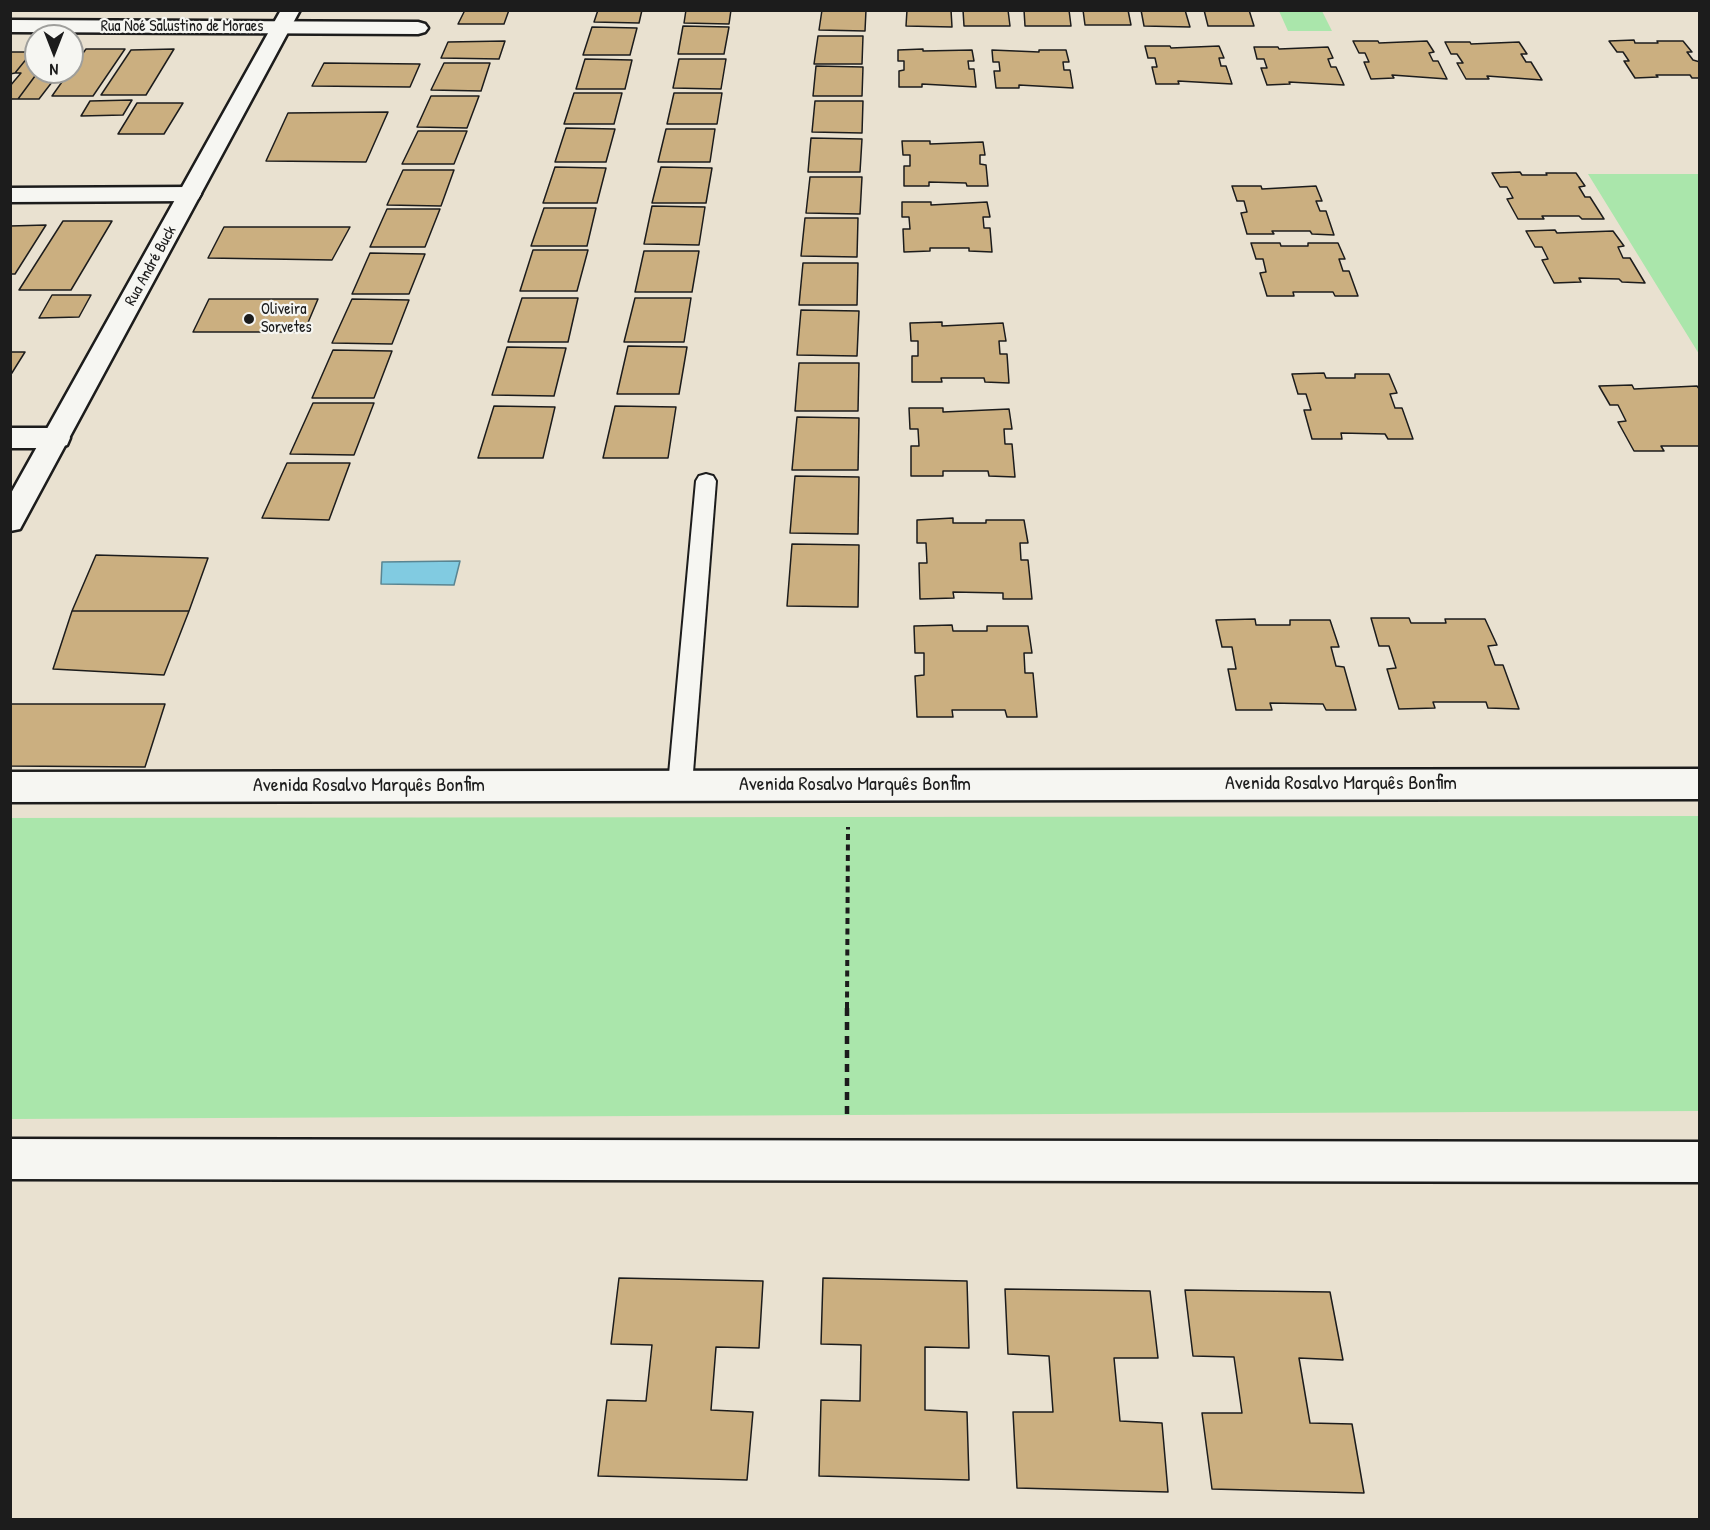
<!DOCTYPE html>
<meta charset="utf-8">
<style>
body{margin:0}
#map{position:relative;width:1710px;height:1530px;overflow:hidden;background:#e9e1d0;font-family:"Patrick Hand",sans-serif}
canvas{display:block}
.frame{position:absolute;inset:0;border:12px solid #1c1c1c;pointer-events:none}
.north{position:absolute;left:24px;top:24px;width:60px;height:60px;box-sizing:border-box;background:#f6f6f2;border:2px solid #9f9f9c;border-radius:50%;rotate:180deg;font-size:16px;font-weight:700;line-height:24px;text-align:center;color:#1c1c1c}
.north::after{content:'';display:block;margin:auto;width:21px;height:27px;background:#1c1c1c;clip-path:polygon(50% 0,100% 100%,50% 72%,0 100%)}
</style>
<div id="map">
<canvas width="1710" height="1530"></canvas>
<div class="frame"></div>
<div class="north">N</div>
</div>
<script>
const c = document.querySelector('canvas').getContext('2d');
c.lineJoin = 'round';
function paint(path, color) { c.fillStyle = color; c.fill(path, 'evenodd'); }
function trace(path, color, width, dash) { c.strokeStyle = color; c.lineWidth = width; c.lineCap = dash ? 'butt' : 'round'; c.setLineDash(dash || []); c.stroke(path); }
function write(font, color, halo, rows, align = 'center') {
  c.font = font + ' "Patrick Hand",sans-serif'; c.lineWidth = 4.5; c.setLineDash([]); c.textBaseline = 'middle'; c.strokeStyle = halo; c.fillStyle = color; for (const [text, x, y, turn = 0] of rows) {
    c.save(); c.translate(x, y); c.rotate((+turn || 0) * Math.PI / 180); c.textAlign = isNaN(turn) ? turn : align; if (halo) c.strokeText(text, 0, 0); c.fillText(text, 0, 0); c.restore();
  }
}
paint(new Path2D(`
 M 1279,11 L 1322,11 L 1332,31 L 1288,31 Z
 M 1588,174 L 1699,174 L 1699,354 Z
 M 1699,816 L 1699,1111 L 11,1119 L 11,818 Z`), '#aae6ab');
const water = new Path2D(`
 M 460,561 L 454,585 L 381,584 L 382,562 Z`);
paint(water, '#81cbe1');
trace(water, '#598592', 1.5);
const building = new Path2D(`
 M 465,10 L 509,10 L 504,24 L 458,24 Z
 M 598,10 L 642,10 L 639,23 L 594,22 Z
 M 686,10 L 731,10 L 729,24 L 684,23 Z
 M 822,10 L 866,10 L 865,31 L 819,30 Z
 M 907,10 L 951,10 L 952,27 L 906,26 Z
 M 963,10 L 1008,10 L 1010,26 L 964,26 Z
 M 1024,10 L 1069,10 L 1071,26 L 1025,26 Z
 M 1083,10 L 1128,10 L 1131,25 L 1085,25 Z
 M 1141,10 L 1185,10 L 1190,27 L 1144,26 Z
 M 1204,10 L 1249,10 L 1254,26 L 1208,26 Z
 M 683,26 L 729,27 L 724,54 L 678,54 Z
 M 592,27 L 637,28 L 630,55 L 583,55 Z
 M 818,36 L 863,36 L 862,64 L 814,64 Z
 M 1634,40 L 1635,43 L 1658,43 L 1657,41 L 1683,41 L 1692,52 L 1687,52 L 1693,60 L 1700,62 L 1700,78 L 1692,78 L 1690,75 L 1656,75 L 1658,77 L 1635,78 L 1624,61 L 1629,61 L 1623,52 L 1617,52 L 1609,41 Z
 M 505,41 L 499,59 L 441,58 L 448,42 Z
 M 1353,41 L 1378,41 L 1379,43 L 1427,41 L 1434,52 L 1429,53 L 1433,61 L 1438,61 L 1447,79 L 1392,75 L 1394,78 L 1371,79 L 1364,62 L 1369,62 L 1365,53 L 1359,53 Z
 M 1445,42 L 1470,42 L 1471,44 L 1519,42 L 1527,54 L 1521,54 L 1526,62 L 1531,62 L 1542,80 L 1487,76 L 1489,79 L 1466,79 L 1457,63 L 1463,63 L 1457,54 L 1451,54 Z
 M 1145,46 L 1170,46 L 1171,48 L 1219,46 L 1224,58 L 1219,58 L 1221,66 L 1226,66 L 1232,84 L 1178,81 L 1179,84 L 1156,84 L 1152,67 L 1157,67 L 1155,58 L 1148,58 Z
 M 1254,47 L 1278,47 L 1279,49 L 1328,47 L 1333,58 L 1328,59 L 1331,67 L 1336,67 L 1344,85 L 1289,82 L 1290,84 L 1267,85 L 1261,68 L 1267,68 L 1264,59 L 1257,59 Z
 M 86,49 L 125,49 L 93,96 L 52,96 L 69,72 L 72,72 L 72,68 Z
 M 174,49 L 146,95 L 101,95 L 131,50 Z
 M 923,49 L 923,51 L 972,50 L 974,61 L 968,61 L 969,69 L 974,69 L 976,87 L 922,84 L 922,87 L 899,87 L 899,71 L 904,70 L 904,61 L 898,61 L 898,50 Z
 M 992,50 L 1039,52 L 1039,50 L 1066,50 L 1069,62 L 1063,62 L 1064,70 L 1070,70 L 1073,88 L 1019,85 L 1019,88 L 996,88 L 994,71 L 1000,71 L 999,62 L 993,62 Z
 M 10,52 L 32,52 L 15,73 L 10,74 Z
 M 32,52 L 36,52 L 36,72 L 38,72 L 18,99 L 10,99 L 10,86 L 21,73 L 15,73 Z
 M 585,59 L 632,60 L 625,89 L 576,89 Z
 M 679,59 L 726,59 L 721,89 L 673,88 Z
 M 324,63 L 420,64 L 410,87 L 312,86 Z
 M 444,63 L 490,63 L 481,91 L 431,90 Z
 M 816,66 L 863,67 L 862,96 L 813,96 Z
 M 38,72 L 63,72 L 59,73 L 39,99 L 18,99 Z
 M 574,93 L 622,93 L 614,124 L 564,124 Z
 M 674,93 L 722,93 L 717,124 L 667,124 Z
 M 431,96 L 479,96 L 467,128 L 417,127 Z
 M 132,100 L 123,115 L 81,116 L 90,101 Z
 M 815,101 L 863,101 L 862,133 L 812,132 Z
 M 137,103 L 183,103 L 164,134 L 118,134 Z
 M 388,112 L 366,162 L 266,161 L 288,113 Z
 M 566,128 L 615,129 L 606,162 L 555,162 Z
 M 666,129 L 715,129 L 710,162 L 658,162 Z
 M 418,131 L 467,131 L 454,164 L 402,164 Z
 M 811,138 L 862,139 L 860,172 L 808,172 Z
 M 902,141 L 930,141 L 930,144 L 983,142 L 985,155 L 980,155 L 980,164 L 986,165 L 988,186 L 967,186 L 966,183 L 929,182 L 929,186 L 904,186 L 904,166 L 910,166 L 910,155 L 903,155 Z
 M 555,167 L 606,168 L 597,203 L 543,203 Z
 M 661,167 L 712,168 L 706,203 L 652,203 Z
 M 403,170 L 454,170 L 441,206 L 387,205 Z
 M 1520,172 L 1522,175 L 1547,175 L 1546,173 L 1576,173 L 1585,186 L 1579,187 L 1585,197 L 1590,197 L 1604,219 L 1582,219 L 1579,216 L 1542,216 L 1544,219 L 1518,219 L 1507,199 L 1513,198 L 1507,187 L 1500,187 L 1492,173 Z
 M 810,177 L 862,177 L 860,214 L 806,213 Z
 M 1232,186 L 1261,186 L 1262,189 L 1316,186 L 1322,201 L 1316,201 L 1320,211 L 1326,211 L 1334,235 L 1312,234 L 1310,231 L 1272,231 L 1274,234 L 1247,234 L 1241,213 L 1247,212 L 1244,201 L 1237,201 Z
 M 902,202 L 931,202 L 931,205 L 987,202 L 990,217 L 983,217 L 984,228 L 990,228 L 992,252 L 969,251 L 969,248 L 930,248 L 930,251 L 904,252 L 903,229 L 910,229 L 909,217 L 902,217 Z
 M 652,206 L 705,207 L 699,245 L 644,244 Z
 M 544,208 L 596,208 L 587,246 L 531,246 Z
 M 387,209 L 440,209 L 425,247 L 370,247 Z
 M 805,218 L 858,218 L 857,257 L 801,256 Z
 M 63,221 L 112,221 L 71,290 L 19,290 Z
 M 46,225 L 15,274 L 10,274 L 10,226 Z
 M 224,227 L 350,227 L 332,260 L 208,258 Z
 M 1555,230 L 1557,233 L 1613,231 L 1624,246 L 1618,247 L 1623,258 L 1630,258 L 1645,283 L 1622,282 L 1619,279 L 1579,278 L 1581,282 L 1554,283 L 1542,260 L 1548,259 L 1542,247 L 1535,247 L 1526,231 Z
 M 1251,243 L 1280,243 L 1281,246 L 1308,246 L 1308,243 L 1338,243 L 1345,259 L 1339,259 L 1343,271 L 1349,271 L 1358,296 L 1335,296 L 1333,292 L 1293,292 L 1294,296 L 1267,296 L 1260,273 L 1266,272 L 1263,259 L 1256,259 Z
 M 533,250 L 588,250 L 577,291 L 520,291 Z
 M 644,251 L 699,251 L 692,292 L 635,292 Z
 M 370,253 L 425,254 L 409,294 L 352,294 Z
 M 803,263 L 858,263 L 857,305 L 799,305 Z
 M 52,295 L 91,295 L 79,317 L 39,318 Z
 M 522,298 L 578,298 L 568,342 L 508,342 Z
 M 635,298 L 691,298 L 684,342 L 624,342 Z
 M 209,299 L 318,299 L 304,332 L 193,332 Z
 M 352,299 L 409,300 L 392,344 L 332,343 Z
 M 801,310 L 859,311 L 857,356 L 797,355 Z
 M 942,322 L 942,326 L 1003,323 L 1006,341 L 999,341 L 1000,354 L 1007,354 L 1009,383 L 985,382 L 984,378 L 941,378 L 942,382 L 912,382 L 912,356 L 918,356 L 918,341 L 911,341 L 910,323 Z
 M 628,346 L 687,347 L 679,394 L 617,394 Z
 M 507,347 L 566,348 L 554,396 L 492,395 Z
 M 333,350 L 392,351 L 374,398 L 312,398 Z
 M 10,352 L 25,352 L 10,376 Z
 M 799,363 L 859,363 L 858,411 L 795,411 Z
 M 1324,373 L 1326,378 L 1355,378 L 1355,374 L 1389,374 L 1397,393 L 1390,394 L 1395,408 L 1402,408 L 1413,439 L 1388,439 L 1385,434 L 1341,433 L 1342,439 L 1312,439 L 1304,410 L 1311,410 L 1306,394 L 1298,394 L 1292,374 Z
 M 1632,385 L 1634,389 L 1697,386 L 1700,390 L 1700,446 L 1661,446 L 1664,451 L 1634,451 L 1618,422 L 1626,421 L 1618,405 L 1610,405 L 1599,386 Z
 M 313,403 L 374,403 L 354,455 L 290,454 Z
 M 494,406 L 555,407 L 543,458 L 478,458 Z
 M 615,406 L 676,407 L 668,458 L 603,458 Z
 M 909,408 L 943,408 L 943,412 L 1009,409 L 1012,429 L 1004,429 L 1005,444 L 1012,444 L 1015,477 L 989,476 L 988,471 L 943,471 L 943,476 L 911,476 L 911,446 L 919,446 L 918,429 L 910,429 Z
 M 797,417 L 859,418 L 858,470 L 792,470 Z
 M 287,463 L 350,463 L 329,520 L 262,518 Z
 M 795,476 L 859,477 L 858,534 L 790,533 Z
 M 953,518 L 953,523 L 986,523 L 986,520 L 1024,520 L 1028,543 L 1020,543 L 1021,560 L 1028,560 L 1032,599 L 1003,599 L 1003,593 L 953,592 L 954,598 L 920,599 L 919,563 L 927,563 L 926,543 L 917,543 L 917,520 Z
 M 792,544 L 859,545 L 858,607 L 787,606 Z
 M 96,555 L 208,558 L 189,611 L 72,611 Z
 M 72,611 L 189,611 L 164,675 L 53,669 Z
 M 1371,618 L 1409,618 L 1411,623 L 1446,623 L 1445,619 L 1485,619 L 1497,645 L 1488,646 L 1495,665 L 1503,665 L 1519,709 L 1488,708 L 1486,702 L 1433,702 L 1435,708 L 1399,709 L 1387,669 L 1396,668 L 1389,646 L 1379,646 Z
 M 1255,619 L 1256,625 L 1290,625 L 1290,620 L 1330,620 L 1339,647 L 1331,647 L 1336,666 L 1344,667 L 1356,710 L 1326,710 L 1323,704 L 1270,703 L 1272,710 L 1236,710 L 1228,669 L 1236,669 L 1232,647 L 1222,647 L 1216,620 Z
 M 952,625 L 953,631 L 987,631 L 987,626 L 1028,626 L 1032,653 L 1024,653 L 1025,673 L 1033,673 L 1037,717 L 1007,717 L 1005,710 L 952,710 L 953,717 L 917,717 L 915,676 L 924,675 L 924,653 L 915,653 L 914,626 Z
 M 10,704 L 165,704 L 145,767 L 10,766 Z
 M 619,1278 L 763,1281 L 759,1348 L 716,1347 L 711,1410 L 753,1412 L 747,1480 L 598,1476 L 607,1400 L 646,1401 L 652,1345 L 611,1344 Z
 M 823,1278 L 967,1281 L 969,1348 L 925,1347 L 925,1410 L 967,1412 L 969,1480 L 819,1476 L 821,1400 L 860,1401 L 861,1345 L 821,1344 Z
 M 1005,1289 L 1150,1291 L 1158,1358 L 1114,1358 L 1120,1421 L 1162,1423 L 1168,1492 L 1017,1488 L 1013,1412 L 1053,1412 L 1049,1356 L 1008,1354 Z
 M 1185,1290 L 1330,1292 L 1343,1360 L 1299,1358 L 1310,1423 L 1352,1424 L 1364,1493 L 1212,1489 L 1202,1413 L 1242,1413 L 1234,1357 L 1193,1356 Z`);
paint(building, '#cbaf80');
trace(building, '#1c1c1c', 1.5);
const lane = new Path2D(`
 M 706,474 L 713,476 L 716,481 L 692,785 L 689,793 L 680,796 L 671,793 L 668,785 L 696,481 L 699,476 Z`);
const street = new Path2D(`
 M 10,20 L 418,22 L 425,24 L 428,28 L 425,32 L 418,34 L 10,32 Z
 M 190,187 L 198,189 L 201,194 L 198,199 L 190,201 L 10,202 L 10,188 Z
 M 10,428 L 57,428 L 67,431 L 70,438 L 67,445 L 57,448 L 10,448 Z`);
const secondary = new Path2D(`
 M 281,10 L 300,10 L 20,529 L 10,531 L 10,495 Z
 M 1700,769 L 1700,799 L 10,802 L 10,772 Z
 M 10,1139 L 1700,1142 L 1700,1182 L 10,1179 Z`);
trace(lane, '#1c1c1c', 4);
trace(street, '#1c1c1c', 5);
trace(secondary, '#1c1c1c', 5);
trace(new Path2D(`
 M 847,1008 L 848,827`), '#1c1c1c', 4, [6, 4.5]);
trace(new Path2D(`
 M 847,1114 L 847,1007`), '#1c1c1c', 4.5, [8, 6]);
paint(lane, '#f6f6f2');
paint(street, '#f6f6f2');
paint(secondary, '#f6f6f2');
for (const [x, y, r, color] of [
 [249,319,6,"#1c1c1c"]
]) { const dot = new Path2D(); dot.arc(x, y, r, 0, 2 * Math.PI); c.fillStyle = color; c.fill(dot); trace(dot, '#f6f6f2', 2); }
write('16px', '#1c1c1c', '#f6f6f2', [
 ["Rua Noé Salustino de Moraes",182,27],
 ["Rua André Buck",151,266,-61]
]);
write('16px', '#1c1c1c', '#f6f6f2', [
 ["Oliveira",261,310],
 ["Sorvetes",261,328]
], 'left');
write('20px', '#1c1c1c', '#f6f6f2', [
 ["Avenida Rosalvo Marquês Bonfim",1341,784],
 ["Avenida Rosalvo Marquês Bonfim",855,785],
 ["Avenida Rosalvo Marquês Bonfim",369,786]
]);
</script>
